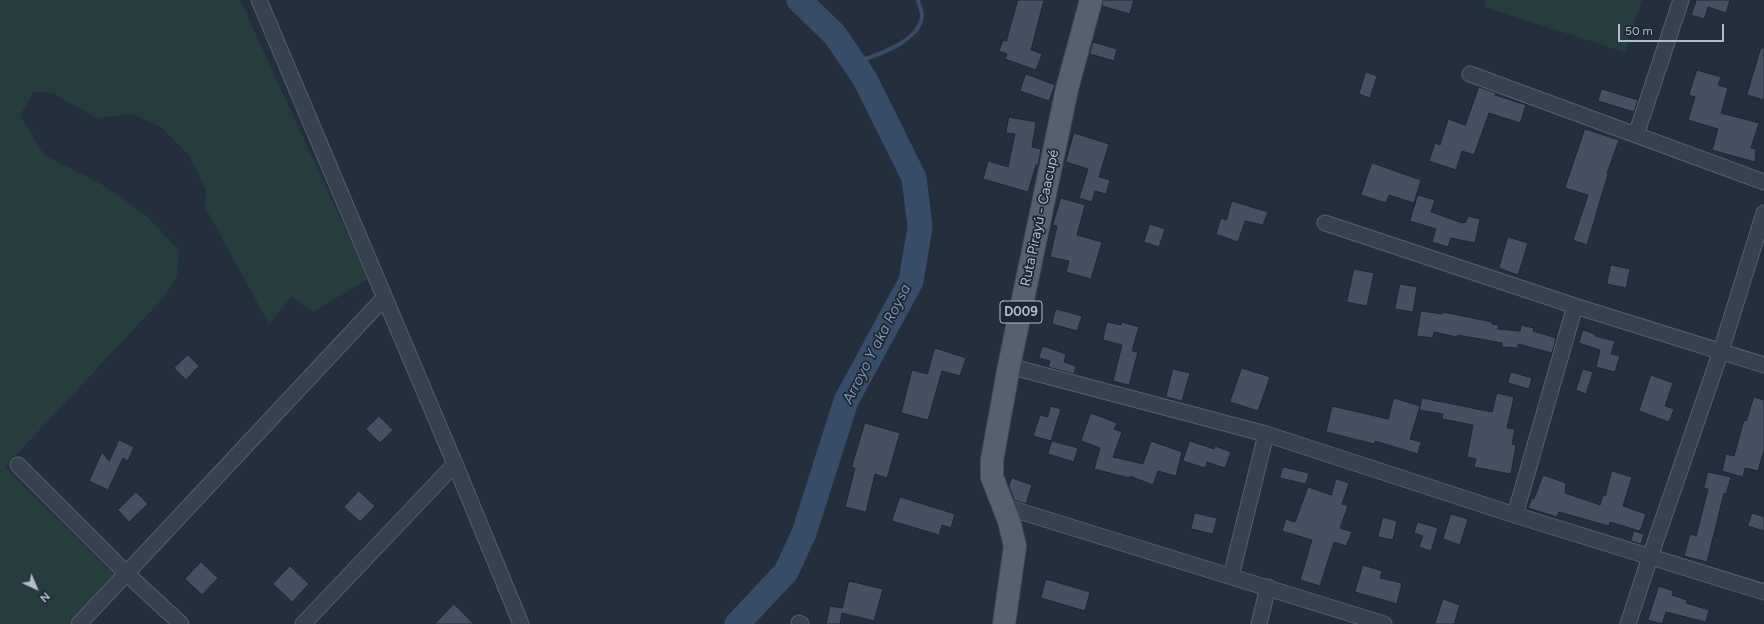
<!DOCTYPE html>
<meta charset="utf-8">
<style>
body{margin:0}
#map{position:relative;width:1764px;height:624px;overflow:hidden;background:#242f3e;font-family:Figtree,sans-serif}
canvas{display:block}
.north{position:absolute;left:16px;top:568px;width:40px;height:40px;-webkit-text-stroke:3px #1d2633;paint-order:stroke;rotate:136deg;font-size:11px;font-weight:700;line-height:16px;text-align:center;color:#b4bcc9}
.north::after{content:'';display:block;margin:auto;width:14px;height:18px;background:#b4bcc9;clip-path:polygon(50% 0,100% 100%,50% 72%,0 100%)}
.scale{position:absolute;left:1618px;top:24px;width:106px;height:18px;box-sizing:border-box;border:2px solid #b4bcc9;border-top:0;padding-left:5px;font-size:12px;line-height:14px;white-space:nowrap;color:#b4bcc9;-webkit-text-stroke:3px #1d2633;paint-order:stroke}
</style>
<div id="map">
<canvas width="1764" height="624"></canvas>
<div class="north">N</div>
<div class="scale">50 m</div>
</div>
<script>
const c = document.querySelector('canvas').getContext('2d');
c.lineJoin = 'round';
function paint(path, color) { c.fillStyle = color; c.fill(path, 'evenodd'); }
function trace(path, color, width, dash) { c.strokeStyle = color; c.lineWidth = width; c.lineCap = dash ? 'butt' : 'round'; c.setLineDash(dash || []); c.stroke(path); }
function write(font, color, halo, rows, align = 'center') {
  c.font = font + ' Figtree,sans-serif'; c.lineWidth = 3.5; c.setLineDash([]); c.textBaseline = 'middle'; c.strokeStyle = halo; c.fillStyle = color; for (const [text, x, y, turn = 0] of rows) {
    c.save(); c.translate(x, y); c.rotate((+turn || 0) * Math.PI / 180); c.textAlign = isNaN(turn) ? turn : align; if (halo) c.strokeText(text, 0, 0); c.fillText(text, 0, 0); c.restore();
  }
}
paint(new Path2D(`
 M 0,0 L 240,0 L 368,279 L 313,312 L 292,296 L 269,324 L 205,207 L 206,190 L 189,155 L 162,128 L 133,114 L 96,118 L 53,93 L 34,92 L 20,115 L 44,155 L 101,184 L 144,214 L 179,250 L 177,276 L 164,297 L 5,467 L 114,574 L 70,624 L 0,624 Z
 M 1486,0 L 1642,0 L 1625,52 L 1484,7 Z`), '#263c3f');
trace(new Path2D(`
 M 854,63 C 874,56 921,42 922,15 C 922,11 919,4 918,0`), '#394c67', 4);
trace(new Path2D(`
 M 737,624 L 786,572 L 804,533 L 846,401 L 911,281 L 920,227 L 914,178 L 865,79 L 835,35 L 799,0`), '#394c67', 25);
const building = new Path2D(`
 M 1018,0 L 1044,0 L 1031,50 L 1042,54 L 1036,70 L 1005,59 L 1007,54 L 999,51 L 1003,40 L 1006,41 Z
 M 1103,0 L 1134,0 L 1130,14 L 1102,6 Z
 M 1694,0 L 1730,0 L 1726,13 L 1708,7 L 1704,19 L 1691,15 L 1696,2 Z
 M 1093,42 L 1117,49 L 1114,61 L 1090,54 Z
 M 1761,48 L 1764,48 L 1764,100 L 1747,95 Z
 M 1697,70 L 1721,77 L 1718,85 L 1728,88 L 1721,113 L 1759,123 L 1751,148 L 1756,149 L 1755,162 L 1712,150 L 1718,129 L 1688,120 L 1695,97 L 1689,95 Z
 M 1366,72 L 1377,76 L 1370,98 L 1359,94 Z
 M 1026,74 L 1055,85 L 1049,101 L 1020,91 Z
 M 1479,87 L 1496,93 L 1495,95 L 1526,105 L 1520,123 L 1489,113 L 1474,155 L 1462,151 L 1456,170 L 1429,161 L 1435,143 L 1440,145 L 1448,119 L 1465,125 Z
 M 1602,89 L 1638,100 L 1634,112 L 1598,101 Z
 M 1009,117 L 1036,122 L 1032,147 L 1041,149 L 1038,165 L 1036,165 L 1028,192 L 983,179 L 988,161 L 1008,167 L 1015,134 L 1006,133 Z
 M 1585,129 L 1619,140 L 1607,173 L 1608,174 L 1587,245 L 1573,240 L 1588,195 L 1565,188 Z
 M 1074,133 L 1109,144 L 1099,177 L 1110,180 L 1106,194 L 1095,191 L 1092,202 L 1079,198 L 1088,169 L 1066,162 Z
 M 1372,163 L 1421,180 L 1414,203 L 1389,195 L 1386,203 L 1361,195 Z
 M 1418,195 L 1435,200 L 1431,212 L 1462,223 L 1466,222 L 1468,216 L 1480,219 L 1475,243 L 1451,238 L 1448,247 L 1432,242 L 1436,229 L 1410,221 Z
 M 1061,198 L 1085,205 L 1077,235 L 1102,242 L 1091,279 L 1066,272 L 1069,261 L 1050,257 L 1057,226 L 1053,225 Z
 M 1232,201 L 1268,212 L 1263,225 L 1245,221 L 1238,242 L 1216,234 L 1221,218 L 1226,220 Z
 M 1150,224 L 1165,229 L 1159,247 L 1144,242 Z
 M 1508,237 L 1528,243 L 1518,275 L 1499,268 Z
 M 1611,265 L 1630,269 L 1626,288 L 1607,284 Z
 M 1354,269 L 1374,273 L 1367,306 L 1347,302 Z
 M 1400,284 L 1417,287 L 1413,312 L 1395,309 Z
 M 1056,309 L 1082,316 L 1077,331 L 1052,324 Z
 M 1421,311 L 1442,314 L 1443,312 L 1492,322 L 1492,324 L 1499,325 L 1498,329 L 1520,331 L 1521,325 L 1534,328 L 1533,331 L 1556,338 L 1552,353 L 1518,344 L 1518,348 L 1502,347 L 1502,343 L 1458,335 L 1457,337 L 1434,332 L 1433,338 L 1417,336 Z
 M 1107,322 L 1121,325 L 1122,322 L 1139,327 L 1132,351 L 1138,352 L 1129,385 L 1113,381 L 1122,345 L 1103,340 Z
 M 1583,330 L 1595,334 L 1595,336 L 1615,341 L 1611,354 L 1620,356 L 1615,372 L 1596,367 L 1600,350 L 1579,343 Z
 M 1043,346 L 1066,354 L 1064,362 L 1076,366 L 1074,374 L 1048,367 L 1050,361 L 1039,358 Z
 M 935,348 L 966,358 L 960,376 L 942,371 L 928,420 L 901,413 L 912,370 L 927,374 Z
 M 188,355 L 199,366 L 186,380 L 174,368 Z
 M 1242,368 L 1270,377 L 1258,411 L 1230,402 Z
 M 1173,369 L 1190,373 L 1182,401 L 1166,397 Z
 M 1583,369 L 1593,372 L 1586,394 L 1576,390 Z
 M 1511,372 L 1532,378 L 1529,389 L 1508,383 Z
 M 1651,375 L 1673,383 L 1665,406 L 1674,409 L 1669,422 L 1639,411 Z
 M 1497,393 L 1514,397 L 1507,428 L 1515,429 L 1512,444 L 1516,445 L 1511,474 L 1474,467 L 1476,459 L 1467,457 L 1473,425 L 1442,419 L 1443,414 L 1419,410 L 1422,398 L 1492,412 Z
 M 1754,397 L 1764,400 L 1764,450 L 1758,471 L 1745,468 L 1743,477 L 1722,471 L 1726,454 L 1734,456 L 1744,420 L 1746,421 Z
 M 1394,398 L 1420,406 L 1410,439 L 1421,442 L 1418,454 L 1375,441 L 1374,444 L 1326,432 L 1332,406 L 1388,419 Z
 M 1051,406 L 1061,409 L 1051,441 L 1033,436 L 1040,415 L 1047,417 Z
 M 1091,413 L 1117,423 L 1114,429 L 1122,432 L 1113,457 L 1143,464 L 1151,441 L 1182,452 L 1176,476 L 1158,471 L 1153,485 L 1130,476 L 1130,478 L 1094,469 L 1100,448 L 1081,441 Z
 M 379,416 L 393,430 L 380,443 L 366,429 Z
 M 865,423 L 900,433 L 887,478 L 875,474 L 866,512 L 845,507 L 855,468 L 852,467 Z
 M 119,440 L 134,447 L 128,461 L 123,458 L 108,490 L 89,481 L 102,452 L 109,461 Z
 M 1052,441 L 1078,448 L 1074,462 L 1048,454 Z
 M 1190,441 L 1214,449 L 1215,446 L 1231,452 L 1225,468 L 1207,462 L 1205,468 L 1183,461 Z
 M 1283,467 L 1309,473 L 1306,484 L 1280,478 Z
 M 1612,471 L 1632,477 L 1623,506 L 1646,514 L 1640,531 L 1610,522 L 1609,526 L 1559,512 L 1557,517 L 1528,508 L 1532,498 L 1534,499 L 1543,475 L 1566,483 L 1565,493 L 1600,505 L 1603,495 L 1605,496 Z
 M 1708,472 L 1731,477 L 1726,494 L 1724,493 L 1707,562 L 1684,556 L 1690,534 L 1696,536 L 1708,489 L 1704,488 Z
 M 1012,478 L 1032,485 L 1026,504 L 1014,500 L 1009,486 Z
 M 1336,479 L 1349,483 L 1342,504 L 1348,506 L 1340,528 L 1352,532 L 1346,546 L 1334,542 L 1320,586 L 1300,580 L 1312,540 L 1282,531 L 1286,519 L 1295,522 L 1308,487 L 1331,495 Z
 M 359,491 L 375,506 L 360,522 L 344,507 Z
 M 136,492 L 148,504 L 129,522 L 118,510 Z
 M 900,497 L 955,514 L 951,528 L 942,525 L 939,535 L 892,521 Z
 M 1195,513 L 1217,518 L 1213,534 L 1191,529 Z
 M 1752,513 L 1764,517 L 1764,531 L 1748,526 Z
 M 1451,514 L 1468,519 L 1460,545 L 1443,539 Z
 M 1383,517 L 1397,521 L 1393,540 L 1378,537 Z
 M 1418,522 L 1438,528 L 1431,551 L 1419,547 L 1423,536 L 1414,533 Z
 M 1634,531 L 1644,534 L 1641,544 L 1631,541 Z
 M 201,562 L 218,578 L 202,595 L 185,579 Z
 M 1363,565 L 1382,571 L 1380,578 L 1402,583 L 1397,604 L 1355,592 Z
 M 290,566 L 309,584 L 292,602 L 273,584 Z
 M 1046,579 L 1090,592 L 1085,611 L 1041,598 Z
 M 849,581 L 883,589 L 874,621 L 842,613 L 840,624 L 826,624 L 830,606 L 842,608 Z
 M 1659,586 L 1673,591 L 1672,595 L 1687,600 L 1686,603 L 1709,610 L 1706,622 L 1666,612 L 1662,624 L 1648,620 Z
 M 1443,599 L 1460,605 L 1454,624 L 1435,624 Z
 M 454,604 L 474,624 L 435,624 Z`);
paint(building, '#455162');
trace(building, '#1f2835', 1);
const minor = new Path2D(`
 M 259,0 L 455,464 L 521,624
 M 1470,74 L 1764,182
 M 1636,135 L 1681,0
 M 1325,223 L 1575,306 L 1764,365
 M 1009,366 L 1266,434 L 1515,515 L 1764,592
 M 18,465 L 126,573 L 181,624
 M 1003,506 L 1384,624
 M 1515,515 L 1575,306
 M 1231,576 L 1266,434
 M 799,623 L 801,624
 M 79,624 L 384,298
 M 303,624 L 455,464
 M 1259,624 L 1268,587
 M 1628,624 L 1650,557 L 1721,351 L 1764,213`);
const primary = new Path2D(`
 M 1004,624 L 1015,546 L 1009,521 L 992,477 L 992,460 L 1009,366 L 1067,89 L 1091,0`);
trace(minor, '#565f6c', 17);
trace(primary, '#414a57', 24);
trace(minor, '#38414e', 15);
trace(primary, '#56606e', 22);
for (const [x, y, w] of [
 [1021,312,42]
]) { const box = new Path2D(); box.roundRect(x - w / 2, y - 11, w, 22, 3); c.fillStyle = '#1d2633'; c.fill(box); trace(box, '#b4bcc9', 1); }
write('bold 13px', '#b4bcc9', null, [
 ["D009",1021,312]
]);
write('14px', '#b4bcc9', '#1d2633', [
 ["Ruta Pirayú - Caacupé",1040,218,-78]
]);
write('italic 15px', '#7c92b1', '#1d2633', [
 ["Arroyo Y aka Roysa",877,344,-63]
]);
</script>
